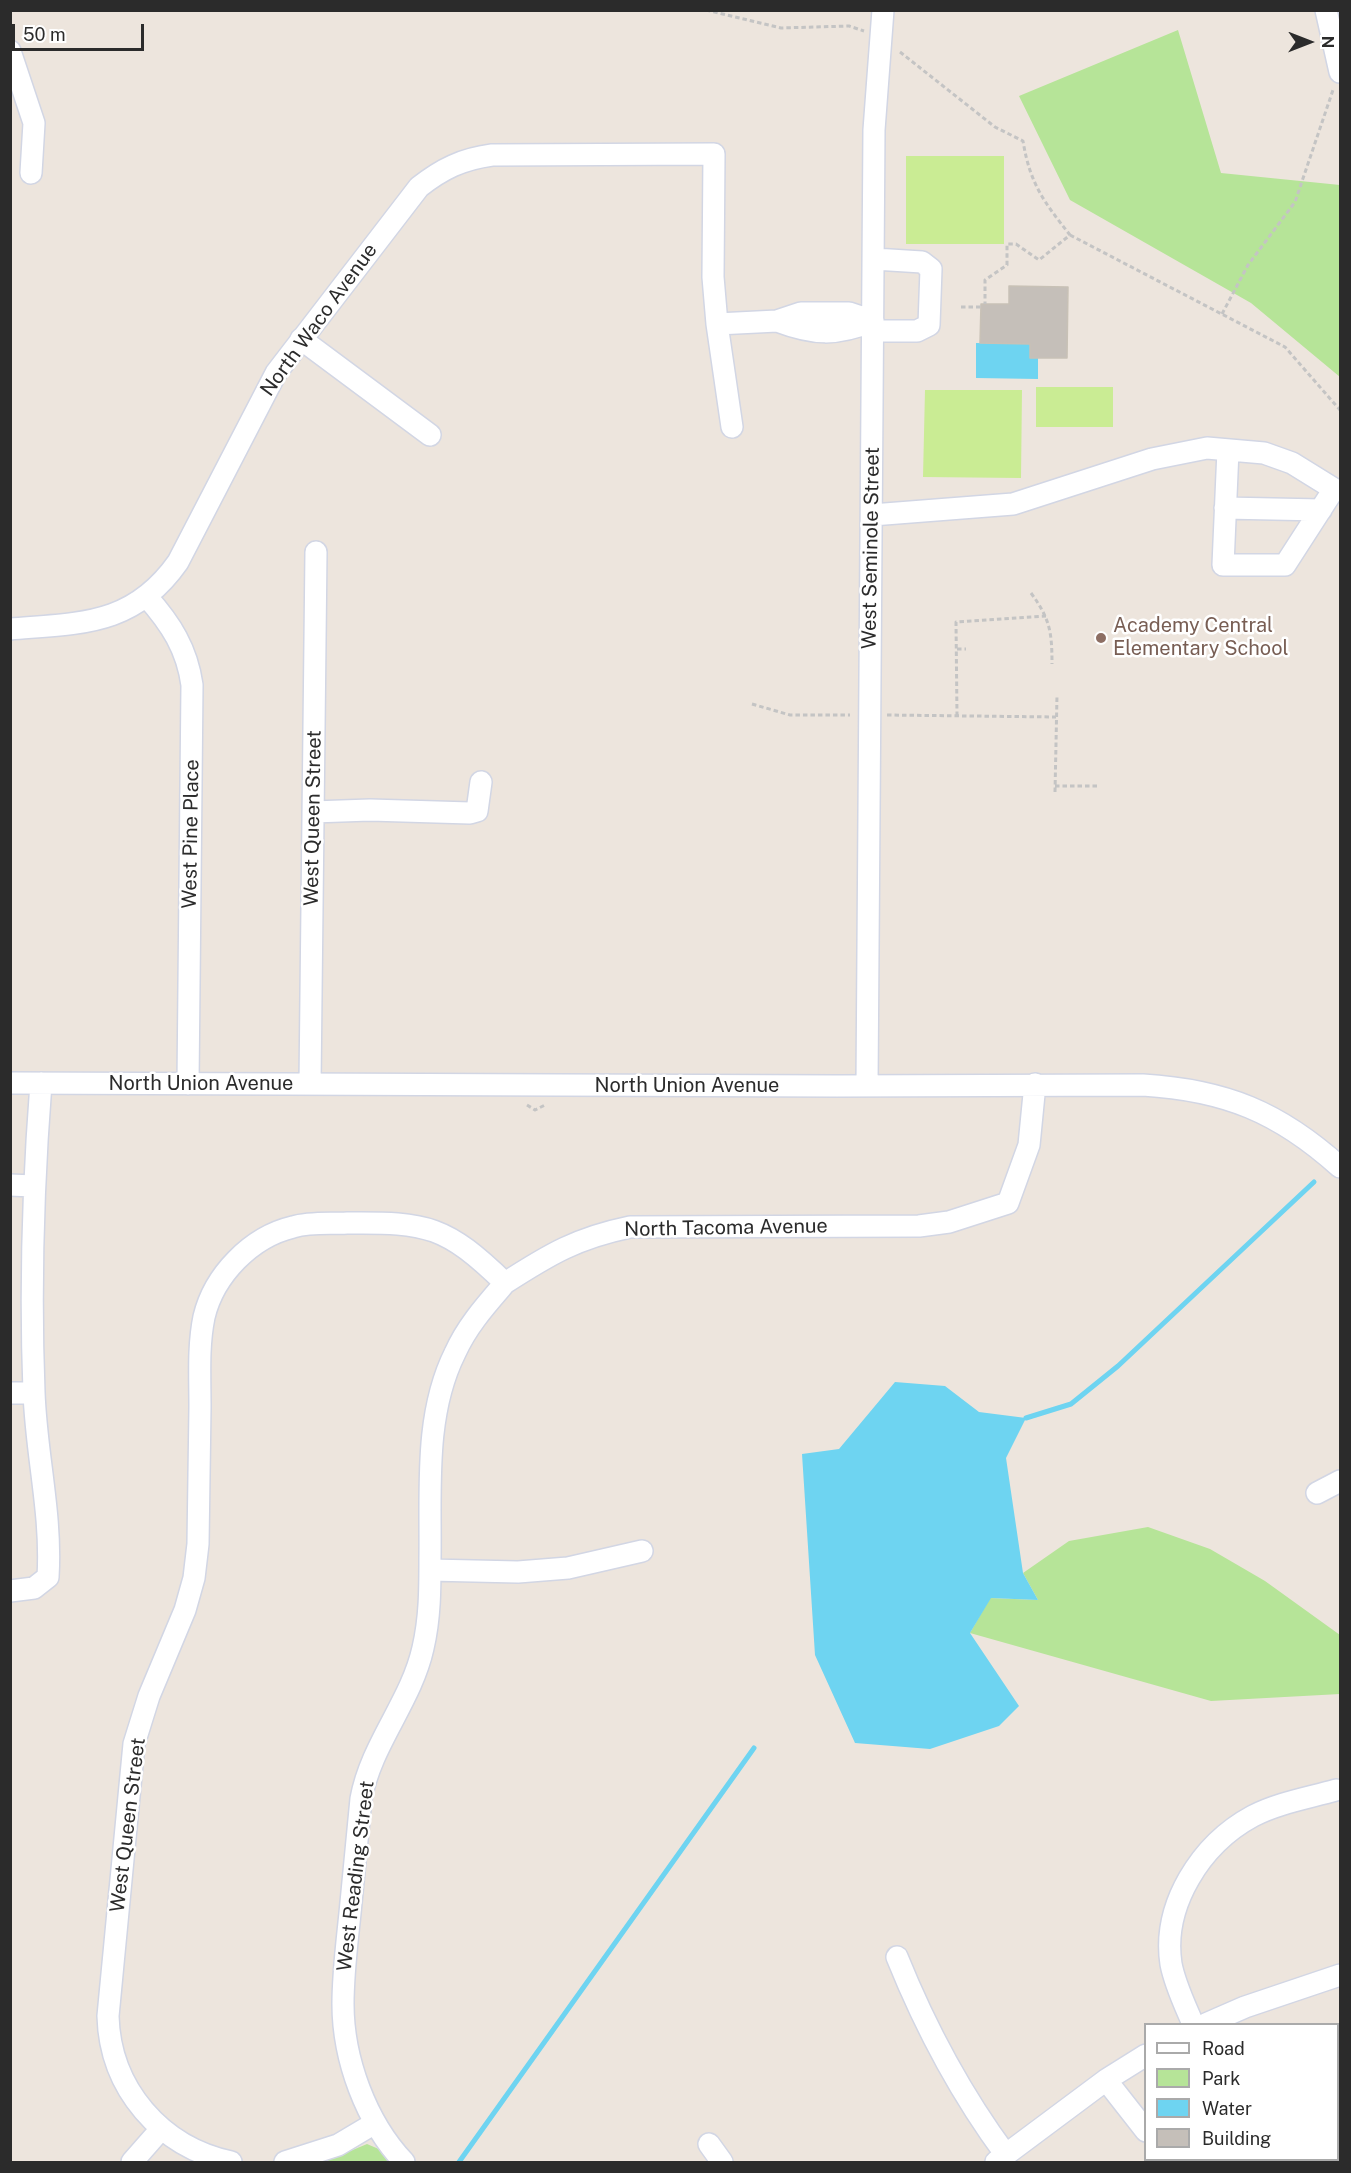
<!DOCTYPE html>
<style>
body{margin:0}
#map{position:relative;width:1351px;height:2173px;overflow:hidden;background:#ede5dd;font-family:"Public Sans",sans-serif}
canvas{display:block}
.frame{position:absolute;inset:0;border:12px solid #2b2b2b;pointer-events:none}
.legend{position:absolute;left:1144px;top:2023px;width:195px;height:138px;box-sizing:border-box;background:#fff;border:2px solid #aaa;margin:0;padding:8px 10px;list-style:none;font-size:18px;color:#2b2b2b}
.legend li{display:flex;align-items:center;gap:12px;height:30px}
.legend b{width:30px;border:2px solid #aaa}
.north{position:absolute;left:1279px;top:12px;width:60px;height:60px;-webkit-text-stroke:4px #fff;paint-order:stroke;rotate:90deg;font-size:16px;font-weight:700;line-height:24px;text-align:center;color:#2b2b2b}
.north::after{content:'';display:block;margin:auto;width:21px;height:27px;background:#2b2b2b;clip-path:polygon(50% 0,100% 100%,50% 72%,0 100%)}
.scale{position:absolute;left:12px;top:24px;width:132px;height:27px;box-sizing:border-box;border:3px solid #2b2b2b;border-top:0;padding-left:8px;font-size:18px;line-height:21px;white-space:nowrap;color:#2b2b2b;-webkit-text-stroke:4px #fff;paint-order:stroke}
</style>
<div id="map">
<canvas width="1351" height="2173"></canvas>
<div class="frame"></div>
<ul class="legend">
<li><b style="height:8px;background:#fff"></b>Road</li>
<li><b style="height:16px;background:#b6e498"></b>Park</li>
<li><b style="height:16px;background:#6ed4f1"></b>Water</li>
<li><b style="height:16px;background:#c5bfb9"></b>Building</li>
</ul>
<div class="north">N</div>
<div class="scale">50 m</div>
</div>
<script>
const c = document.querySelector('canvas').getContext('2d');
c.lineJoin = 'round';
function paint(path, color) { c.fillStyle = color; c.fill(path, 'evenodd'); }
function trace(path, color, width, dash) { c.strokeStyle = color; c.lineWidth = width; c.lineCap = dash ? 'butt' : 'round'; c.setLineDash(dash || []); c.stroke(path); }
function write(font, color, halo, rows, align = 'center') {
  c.font = font + ' "Public Sans",sans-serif'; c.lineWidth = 5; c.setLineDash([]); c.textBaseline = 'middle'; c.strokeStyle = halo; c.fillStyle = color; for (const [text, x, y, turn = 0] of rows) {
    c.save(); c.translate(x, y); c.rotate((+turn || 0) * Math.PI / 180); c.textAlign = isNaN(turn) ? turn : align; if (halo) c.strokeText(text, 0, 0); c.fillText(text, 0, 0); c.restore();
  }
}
paint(new Path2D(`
 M 1178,30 L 1221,173 L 1340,185 L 1340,377 L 1251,303 L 1070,200 L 1019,96 Z
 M 1148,1527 L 1210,1549 L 1265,1581 L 1340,1635 L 1340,1694 L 1211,1701 L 970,1633 L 990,1598 L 1038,1600 L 1023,1573 L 1069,1541 Z
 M 367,2144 L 381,2150 L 391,2162 L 324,2162 Z`), '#b6e498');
paint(new Path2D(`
 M 906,156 L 1004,156 L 1004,244 L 906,244 Z
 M 1036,387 L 1113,387 L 1113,427 L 1036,427 Z
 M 925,390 L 1022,390 L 1021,478 L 923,477 Z`), '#caec94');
paint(new Path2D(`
 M 976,343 L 1030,344 L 1030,357 L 1038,358 L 1038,379 L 976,378 Z
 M 895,1382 L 945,1386 L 979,1412 L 1026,1418 L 1006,1458 L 1023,1573 L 1038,1600 L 991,1598 L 970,1633 L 1019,1706 L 999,1726 L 930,1749 L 855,1743 L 815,1655 L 802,1454 L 839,1449 Z`), '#6ed4f1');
trace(new Path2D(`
 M 1026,1418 L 1071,1404 L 1118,1366 L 1314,1182
 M 459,2162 L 754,1748`), '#6ed4f1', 5);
const building = new Path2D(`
 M 1009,286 L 1068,287 L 1067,358 L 1030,358 L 1030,344 L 980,343 L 981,304 L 1009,304 Z`);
paint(building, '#c5bfb9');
trace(building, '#c8c1b6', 1.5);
const minor = new Path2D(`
 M 1326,10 L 1340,72
 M 10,51 L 34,123 L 31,173
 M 777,321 C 814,335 836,336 873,321
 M 717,324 L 777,321 L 801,313 L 849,313 L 873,321
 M 873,331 L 917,331 L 929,325 L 931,269 L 922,262 L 874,259
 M 301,339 L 430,435
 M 1225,508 L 1321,510
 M 872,515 L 1013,504 L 1152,459 L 1207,448 L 1264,453 L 1292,463 L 1334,489 L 1285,565 L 1223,565 L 1228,450
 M 147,597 C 171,624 187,649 192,685 L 188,1084
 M 10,629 C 81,623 133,626 178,562 L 276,373 L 419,187 C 442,169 462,159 492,155 L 714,154 L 713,277 L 717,324 L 732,427
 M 313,812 L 370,810 L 470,813 L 477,811 L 481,782
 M 10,1083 L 837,1086 L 1143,1085 C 1225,1090 1279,1112 1340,1167
 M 310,1084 L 316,552
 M 867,1085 L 874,130 L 883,10
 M 10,1185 L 33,1186
 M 10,1393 L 34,1393
 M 1317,1493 L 1340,1481
 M 430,1570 L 518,1572 L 568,1568 L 642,1551
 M 10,1591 L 34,1588 L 48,1577 C 52,1514 36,1454 34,1392 C 30,1289 33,1186 41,1083
 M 897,1957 C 926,2029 960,2093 1006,2155
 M 1193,2024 C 1185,2005 1175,1985 1171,1964 C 1162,1905 1201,1844 1253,1816 C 1278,1803 1308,1798 1336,1790
 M 1206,2024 L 1245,2007 L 1340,1975
 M 1106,2080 L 1146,2131
 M 709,2144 L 722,2162
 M 1176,2160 L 1180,2162
 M 132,2162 L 161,2129
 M 231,2162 C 161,2147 110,2089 108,2016 L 134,1744 L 149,1696 L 185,1610 L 194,1578 L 198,1544 C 199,1498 199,1453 200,1407 C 200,1377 198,1346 204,1317 C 214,1275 251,1237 293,1227 C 310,1222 329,1224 347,1223 C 428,1222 446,1226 505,1283 C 550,1254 577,1238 630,1227 L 919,1226 L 949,1222 L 1008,1203 L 1029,1145 L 1035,1084
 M 285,2162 L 338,2145 L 375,2123
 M 404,2162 C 366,2122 343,2059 343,2004 C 343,1973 347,1943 350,1913 C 354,1875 357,1837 361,1799 C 371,1744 411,1702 423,1648 C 430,1618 430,1589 430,1558 C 431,1490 424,1415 455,1353 C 467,1326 486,1305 505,1283
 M 996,2162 L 1106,2080 L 1146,2055`);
trace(minor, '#d2d6e4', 24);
trace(new Path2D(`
 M 706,10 L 781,28 L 849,26 L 864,31
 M 900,52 L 995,127 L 1023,141 C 1030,184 1044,202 1070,235 L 1039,260 L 1016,244 L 1007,244 L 1007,265 L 985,280 L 985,304
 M 1070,235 L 1285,347 L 1340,410
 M 961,307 L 981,307
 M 1222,314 L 1248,265 L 1295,202 L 1333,90
 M 1031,593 C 1050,619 1052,632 1052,664
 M 957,649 L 966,649
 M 752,704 L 790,715 L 850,715
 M 887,715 L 1056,717
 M 957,716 L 956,622 L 1046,616
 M 1055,786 L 1100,786
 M 1055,792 L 1057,695
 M 527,1105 L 535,1110 L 545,1105`), '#c4c4c4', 3, [4.5, 3]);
trace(minor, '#fff', 21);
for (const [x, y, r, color] of [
 [1101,638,6,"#8d6e63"]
]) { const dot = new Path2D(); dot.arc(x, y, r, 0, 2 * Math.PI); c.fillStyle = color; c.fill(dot); trace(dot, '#fff', 2); }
write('20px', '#2b2b2b', '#fff', [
 ["North Waco Avenue",319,320,-54],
 ["West Seminole Street",871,548,-89],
 ["West Queen Street",313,818,-89],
 ["West Pine Place",191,834,-89],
 ["North Union Avenue",201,1084],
 ["North Union Avenue",687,1086],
 ["North Tacoma Avenue",726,1228,-1],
 ["West Queen Street",128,1825,-83],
 ["West Reading Street",356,1876,-83]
]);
write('20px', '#785e54', '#fff', [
 ["Academy Central",1113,626],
 ["Elementary School",1113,649]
], 'left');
</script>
